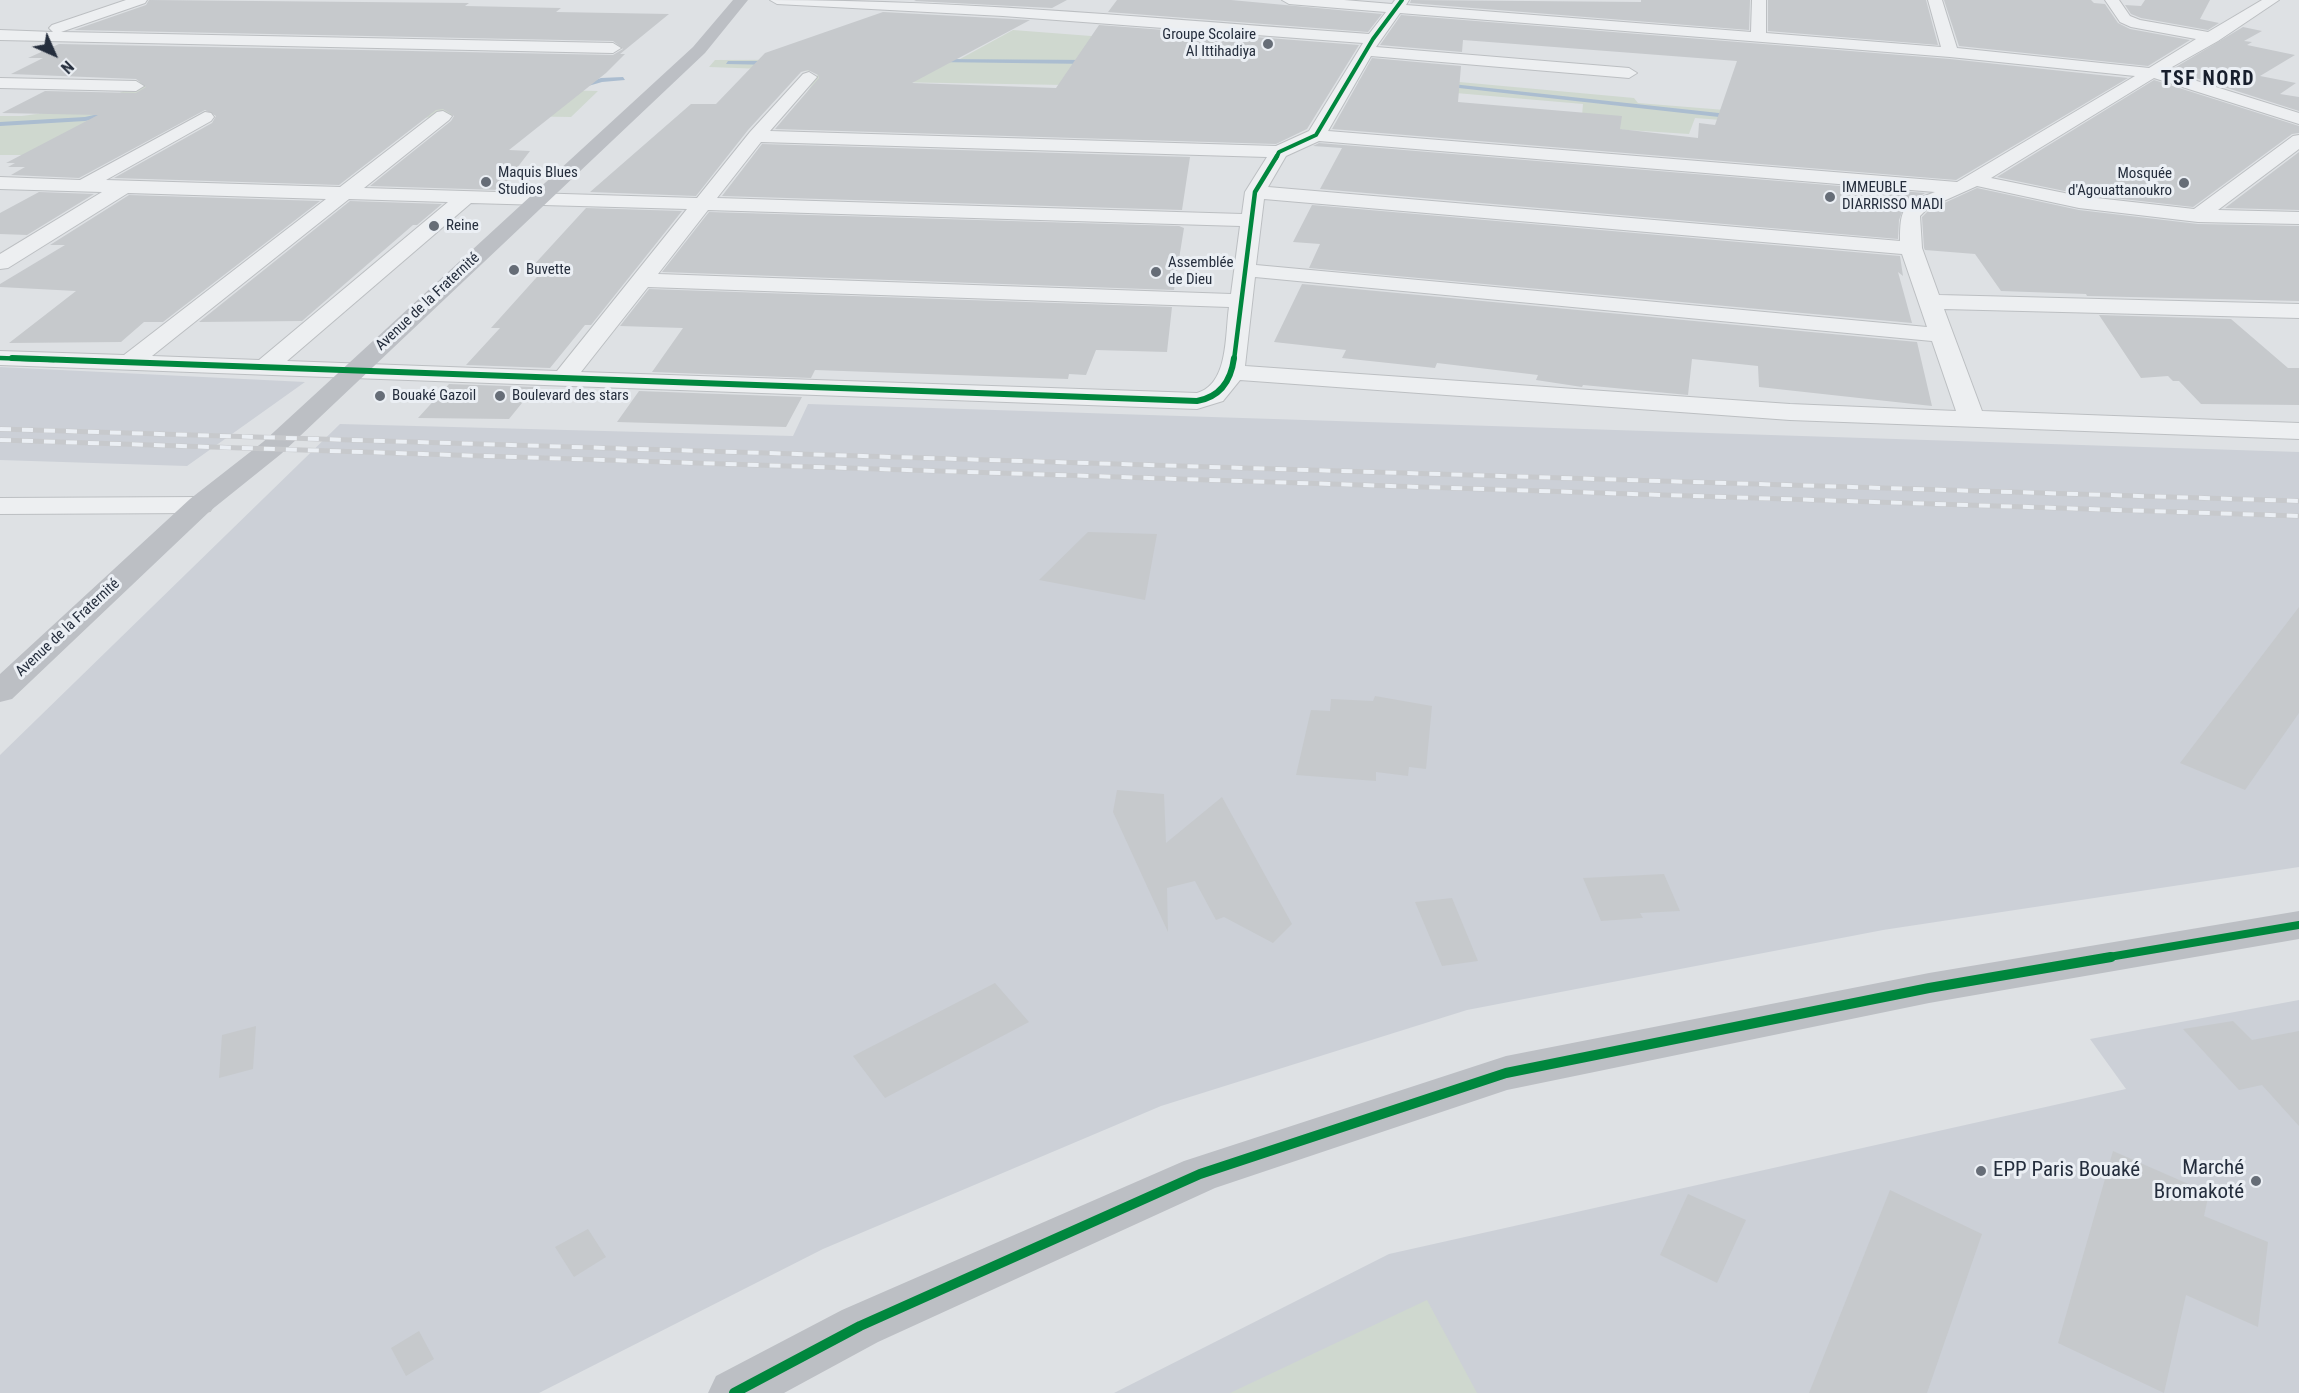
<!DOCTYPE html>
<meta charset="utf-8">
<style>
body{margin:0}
#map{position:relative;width:2299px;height:1393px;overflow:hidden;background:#dee1e4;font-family:"Roboto Condensed",sans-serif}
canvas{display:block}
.north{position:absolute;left:24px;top:24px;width:60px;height:60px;-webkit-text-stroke:4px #ebeff4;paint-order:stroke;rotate:135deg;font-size:16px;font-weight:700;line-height:24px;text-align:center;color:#252e3d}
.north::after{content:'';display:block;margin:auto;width:21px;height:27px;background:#252e3d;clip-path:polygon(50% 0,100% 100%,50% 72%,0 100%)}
</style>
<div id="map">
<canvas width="2299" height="1393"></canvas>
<div class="north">N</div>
</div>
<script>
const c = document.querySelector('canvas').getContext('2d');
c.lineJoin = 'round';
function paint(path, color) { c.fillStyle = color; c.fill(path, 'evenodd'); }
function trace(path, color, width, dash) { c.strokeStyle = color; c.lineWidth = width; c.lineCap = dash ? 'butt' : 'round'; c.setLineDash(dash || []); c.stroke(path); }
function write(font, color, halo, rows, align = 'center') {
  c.font = font + ' "Roboto Condensed",sans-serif'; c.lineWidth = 6; c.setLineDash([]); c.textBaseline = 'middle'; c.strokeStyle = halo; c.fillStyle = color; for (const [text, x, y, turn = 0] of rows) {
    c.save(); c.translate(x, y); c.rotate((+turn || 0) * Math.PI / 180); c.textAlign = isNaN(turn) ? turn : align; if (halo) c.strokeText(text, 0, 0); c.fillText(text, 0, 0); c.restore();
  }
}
paint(new Path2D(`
 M 0,367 L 305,382 L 187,466 L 0,460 Z
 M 808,404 L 2299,452 L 2299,867 L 1883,930 L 1467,1010 L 1161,1106 L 823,1249 L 539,1393 L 0,1393 L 0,755 L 340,424 L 793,436 Z
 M 2299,1000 L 2299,1393 L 1114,1393 L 1389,1254 L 2126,1089 L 2090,1039 Z`), '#ccd0d7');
paint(new Path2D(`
 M 1013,30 L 1104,37 L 1065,85 L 890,82 L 805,96 L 820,71 L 709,67 L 715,60 L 960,59 Z
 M 1372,74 L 1634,98 L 1638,103 L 1725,110 L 1910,134 L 1695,118 L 1689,134 L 1581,127 L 1583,104 L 1363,85 L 1358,82 L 1363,76 Z
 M 142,81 L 598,91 L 571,117 L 438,115 L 421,119 L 295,112 L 130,108 L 51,155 L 0,155 L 0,116 L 22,116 L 95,106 Z
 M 1427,1300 L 1477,1393 L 1230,1393 Z`), '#cfd8cf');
paint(new Path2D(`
 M 937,59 L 1092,60 L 1095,62 L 1092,64 L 935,62 Z
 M 728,61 L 774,61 L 777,63 L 774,65 L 726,64 Z
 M 623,77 L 625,80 L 602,82 L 578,89 L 575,87 L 601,78 Z
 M 1443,83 L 1737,115 L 1741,117 L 1737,119 L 1441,86 Z
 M 112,111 L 115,111 L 115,115 L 85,121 L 0,126 L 0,122 L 85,117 Z`), '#abbdd0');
paint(new Path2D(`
 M 149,0 L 469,3 L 465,6 L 561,8 L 556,12 L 669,14 L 620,54 L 625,54 L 606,73 L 509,150 L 530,151 L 500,190 L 370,186 L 451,121 L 454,116 L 443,109 L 436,110 L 339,185 L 114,178 L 212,123 L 216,116 L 205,110 L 79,178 L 11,175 L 25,167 L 8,167 L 15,163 L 6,163 L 98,115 L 2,113 L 45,91 L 136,93 L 146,87 L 136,79 L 11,74 L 43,58 L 28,58 L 59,44 L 613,55 L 623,49 L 613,41 L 74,30 L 146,5 Z
 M 916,0 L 1067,0 L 1052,8 L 914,1 Z
 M 1117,0 L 1231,0 L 1382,14 L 1368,32 L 1108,12 Z
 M 1411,0 L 1641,2 L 1641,0 L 1750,0 L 1749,30 L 1410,3 Z
 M 1768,0 L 1926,0 L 1938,45 L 1768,31 Z
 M 1944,0 L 2091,0 L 2094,3 L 2105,4 L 2118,23 L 2130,29 L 2190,40 L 2148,66 L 1959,46 Z
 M 2145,0 L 2210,0 L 2200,19 L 2219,23 L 2208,30 L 2141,18 L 2131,14 L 2125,5 L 2141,6 Z
 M 883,12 L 1030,20 L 912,83 L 1056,88 L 1099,25 L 1359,45 L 1307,129 L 1276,144 L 775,129 L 819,78 L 818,75 L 808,70 L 801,72 L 748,130 L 696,196 L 590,192 L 691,104 L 716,104 L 765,53 Z
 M 1401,15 L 1950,59 L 2128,78 L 1956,180 L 1332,129 L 1372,58 L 1461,66 L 1458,102 L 1622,116 L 1620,129 L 1698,138 L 1699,123 L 1715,125 L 1737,61 L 1463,40 L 1462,52 L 1380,45 Z
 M 2243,27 L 2262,31 L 2244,41 L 2252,42 L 2247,45 L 2295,55 L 2260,76 L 2296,83 L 2280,94 L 2299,97 L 2299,111 L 2171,70 Z
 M 2154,80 L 2299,126 L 2299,133 L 2292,134 L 2193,207 L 2079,194 L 1997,177 Z
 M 1319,143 L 1925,193 L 1904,207 L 1899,220 L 1898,239 L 1320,189 L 1342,148 L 1313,146 Z
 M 762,144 L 1190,157 L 1182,210 L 722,196 Z
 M 2299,152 L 2299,210 L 2225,208 Z
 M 1977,188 L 2079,210 L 2198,224 L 2299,226 L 2299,301 L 2087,296 L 2086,294 L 2001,291 L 1975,254 L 1925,250 L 1924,248 L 1922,217 L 1929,210 Z
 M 39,192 L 94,194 L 27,235 L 0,234 L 0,213 Z
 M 129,195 L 320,201 L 163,322 L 144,322 L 121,342 L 9,343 L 76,291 L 0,287 L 0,284 L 65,245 L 50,245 Z
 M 350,201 L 442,204 L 417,225 L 413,225 L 302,321 L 199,322 Z
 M 1312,205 L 1900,256 L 1903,276 L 1898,272 L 1912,323 L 1309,268 L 1320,244 L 1293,242 Z
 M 586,208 L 682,211 L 591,325 L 585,325 L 550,368 L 466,365 L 500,328 L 491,328 L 545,268 L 531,268 Z
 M 709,212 L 1179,226 L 1184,228 L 1174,290 L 662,272 Z
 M 1302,284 L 1917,342 L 1932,406 L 1759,387 L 1758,366 L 1692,359 L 1688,395 L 1583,385 L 1582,387 L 1536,380 L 1538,375 L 1437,363 L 1435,368 L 1342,358 L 1346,350 L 1274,342 Z
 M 649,289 L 1172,307 L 1167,352 L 1096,350 L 1086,375 L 1069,374 L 1068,379 L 815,370 L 811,378 L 652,372 L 683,328 L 620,326 Z
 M 2099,315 L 2231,319 L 2288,368 L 2299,368 L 2299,405 L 2201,404 L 2179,381 L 2173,381 L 2168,376 L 2141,378 Z
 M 449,384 L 535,387 L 509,419 L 418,418 Z
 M 639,391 L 802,397 L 786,427 L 617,422 Z
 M 1088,532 L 1157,534 L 1145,600 L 1039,580 Z
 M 2299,607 L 2299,713 L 2245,790 L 2180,763 Z
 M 1375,696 L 1432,706 L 1426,769 L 1409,767 L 1408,776 L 1376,772 L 1376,781 L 1296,775 L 1311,710 L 1330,711 L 1331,699 L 1373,701 Z
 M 1117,790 L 1164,794 L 1166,843 L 1222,797 L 1292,924 L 1273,943 L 1224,917 L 1216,920 L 1195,881 L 1167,888 L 1168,932 L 1113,812 Z
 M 1664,874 L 1680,911 L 1640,913 L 1643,918 L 1601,921 L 1583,878 Z
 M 1452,898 L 1478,961 L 1442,966 L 1415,902 Z
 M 995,983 L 1029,1022 L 885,1098 L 853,1056 Z
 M 2233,1021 L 2252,1040 L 2299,1031 L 2299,1126 L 2262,1085 L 2239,1090 L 2183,1029 Z
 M 256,1026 L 253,1069 L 219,1078 L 222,1035 Z
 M 2113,1151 L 2209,1193 L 2204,1216 L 2268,1242 L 2258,1327 L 2186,1295 L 2164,1393 L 2058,1343 Z
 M 1890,1190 L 1982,1234 L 1927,1393 L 1809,1393 Z
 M 1688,1194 L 1746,1220 L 1717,1283 L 1660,1255 Z
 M 588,1229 L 606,1257 L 574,1277 L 555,1247 Z
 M 419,1331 L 434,1359 L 406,1376 L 391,1348 Z`), '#c6c9cc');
const street = new Path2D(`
 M 126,0 L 147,0 L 145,3 L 61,32 L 613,43 L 621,48 L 613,53 L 0,40 L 0,30 L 53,32 L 49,28 L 52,25 Z
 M 770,0 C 970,0 1169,20 1369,34 L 1386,12 L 1289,4 L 1282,0 L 1344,0 L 1392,4 L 1395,0 L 1409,0 L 1406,5 L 1751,32 L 1752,0 L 1766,0 L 1766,33 L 1941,47 L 1928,0 L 1942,0 L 1957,48 L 2149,68 L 2196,39 L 2131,27 L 2120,22 L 2105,0 L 2119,0 L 2130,16 L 2140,20 L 2208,32 L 2262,0 L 2279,0 L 2218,41 L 2165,71 L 2299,113 L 2299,124 L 2154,78 L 1991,178 L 2079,196 L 2194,209 L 2293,136 L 2299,135 L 2299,149 L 2218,210 L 2299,212 L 2299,224 L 2198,222 L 2079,208 L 1977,186 L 1928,208 L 1920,216 L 1922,248 L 1939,295 L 2299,304 L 2299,318 L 1944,309 L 1982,411 L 2299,423 L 2299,439 L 1790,420 L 1240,380 L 1223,401 L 1197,409 L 0,365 L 0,351 L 124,355 L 326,199 L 128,193 L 8,268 L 0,269 L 0,254 L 102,192 L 0,189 L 0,177 L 80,180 L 205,112 L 211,113 L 214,117 L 211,121 L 106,180 L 340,187 L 437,112 L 443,111 L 452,116 L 449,120 L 364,188 L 697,198 L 750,132 L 803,74 L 809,72 L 817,77 L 770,131 L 1276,146 L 1309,131 L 1363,43 L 1003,16 L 777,4 ZM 1400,13 L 1950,57 L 2135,76 L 1957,182 L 1328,131 L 1371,56 L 1629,78 L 1637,73 L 1629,68 L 1376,47 ZM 1319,141 L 1935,192 C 1903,204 1900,207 1900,241 L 1268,187 L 1286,156 ZM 761,142 L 1267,157 L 1245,192 L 1242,214 L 717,198 ZM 349,199 L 448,202 L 259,360 L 152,356 ZM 1264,199 L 1902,254 L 1927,327 L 1256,265 ZM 471,203 L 687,209 L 557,371 L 287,361 ZM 708,210 L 1240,226 L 1231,294 L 658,274 ZM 1255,277 L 1932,341 L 1956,411 L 1790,404 L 1245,366 ZM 648,287 L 1229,307 C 1225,334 1229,384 1197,393 L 581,372 Z
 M 0,78 L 136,81 L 144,86 L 136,91 L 0,88 Z
 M 200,497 L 210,499 L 214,505 L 210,511 L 200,513 L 0,514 L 0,498 Z`);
trace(street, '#bcbfc2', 2);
paint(street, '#edeff1');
paint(new Path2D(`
 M 733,0 L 748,0 L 705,53 L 281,454 L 210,511 L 12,699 L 0,702 L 0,674 L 190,499 L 263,442 L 693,47 Z
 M 2299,911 L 2299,939 L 1929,1003 L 1507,1090 L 1215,1188 L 878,1342 L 784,1393 L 708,1393 L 716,1376 L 842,1310 L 1184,1161 L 1506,1056 L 1929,973 Z`), '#bcbfc4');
const rail = new Path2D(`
 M 0,429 L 2299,501
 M 0,440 L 2299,516`);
trace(rail, '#c7c9cc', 5);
trace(rail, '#ebeff4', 4, [11]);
trace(new Path2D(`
 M 1276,158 L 1279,152 L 1316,135 L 1373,39 L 1402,0`), '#00873e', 4);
trace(new Path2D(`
 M 0,358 L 54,360
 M 1234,360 L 1255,192 L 1277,156`), '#00873e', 4.5);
trace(new Path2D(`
 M 12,358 L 1197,401 C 1220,397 1231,381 1234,358`), '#00873e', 6);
trace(new Path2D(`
 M 2103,958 L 2299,925`), '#00873e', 8);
trace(new Path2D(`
 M 734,1393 L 860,1326 L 1200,1174 L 1506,1073 L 1929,988 L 2111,957`), '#00873e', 10);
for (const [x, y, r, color] of [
 [1268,44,6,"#666d77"],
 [486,182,6,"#666d77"],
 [2184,183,6,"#666d77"],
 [1830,197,6,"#666d77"],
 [434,226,6,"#666d77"],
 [514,270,6,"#666d77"],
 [1156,272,6,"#666d77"],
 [380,396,6,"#666d77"],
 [500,396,6,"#666d77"],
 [1981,1171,6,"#666d77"],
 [2256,1181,6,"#666d77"]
]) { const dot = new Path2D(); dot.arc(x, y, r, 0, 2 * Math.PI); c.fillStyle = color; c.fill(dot); trace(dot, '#ebeff4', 2); }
write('15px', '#252e3d', '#ebeff4', [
 ["Groupe Scolaire",1256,35,"right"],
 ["Al Ittihadiya",1256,52,"right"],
 ["Maquis Blues",498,173],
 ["Studios",498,190],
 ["Mosquée",2172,174,"right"],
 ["d'Agouattanoukro",2172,191,"right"],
 ["IMMEUBLE",1842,188],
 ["DIARRISSO MADI",1842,205],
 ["Reine",446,226],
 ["Assemblée",1168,263],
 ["de Dieu",1168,280],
 ["Buvette",526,270],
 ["Bouaké Gazoil",392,396],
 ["Boulevard des stars",512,396]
], 'left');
write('15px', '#252e3d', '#ebeff4', [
 ["Avenue de la Fraternité",428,302,-43],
 ["Avenue de la Fraternité",68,628,-43]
]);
c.letterSpacing = '1.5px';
write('bold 20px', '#181f2d', '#ebeff4', [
 ["TSF NORD",2208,80]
]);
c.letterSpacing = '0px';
write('21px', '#252e3d', '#ebeff4', [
 ["Marché",2244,1169],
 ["Bromakoté",2244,1193],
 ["EPP Paris Bouaké",1993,1171,"left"]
], 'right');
</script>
